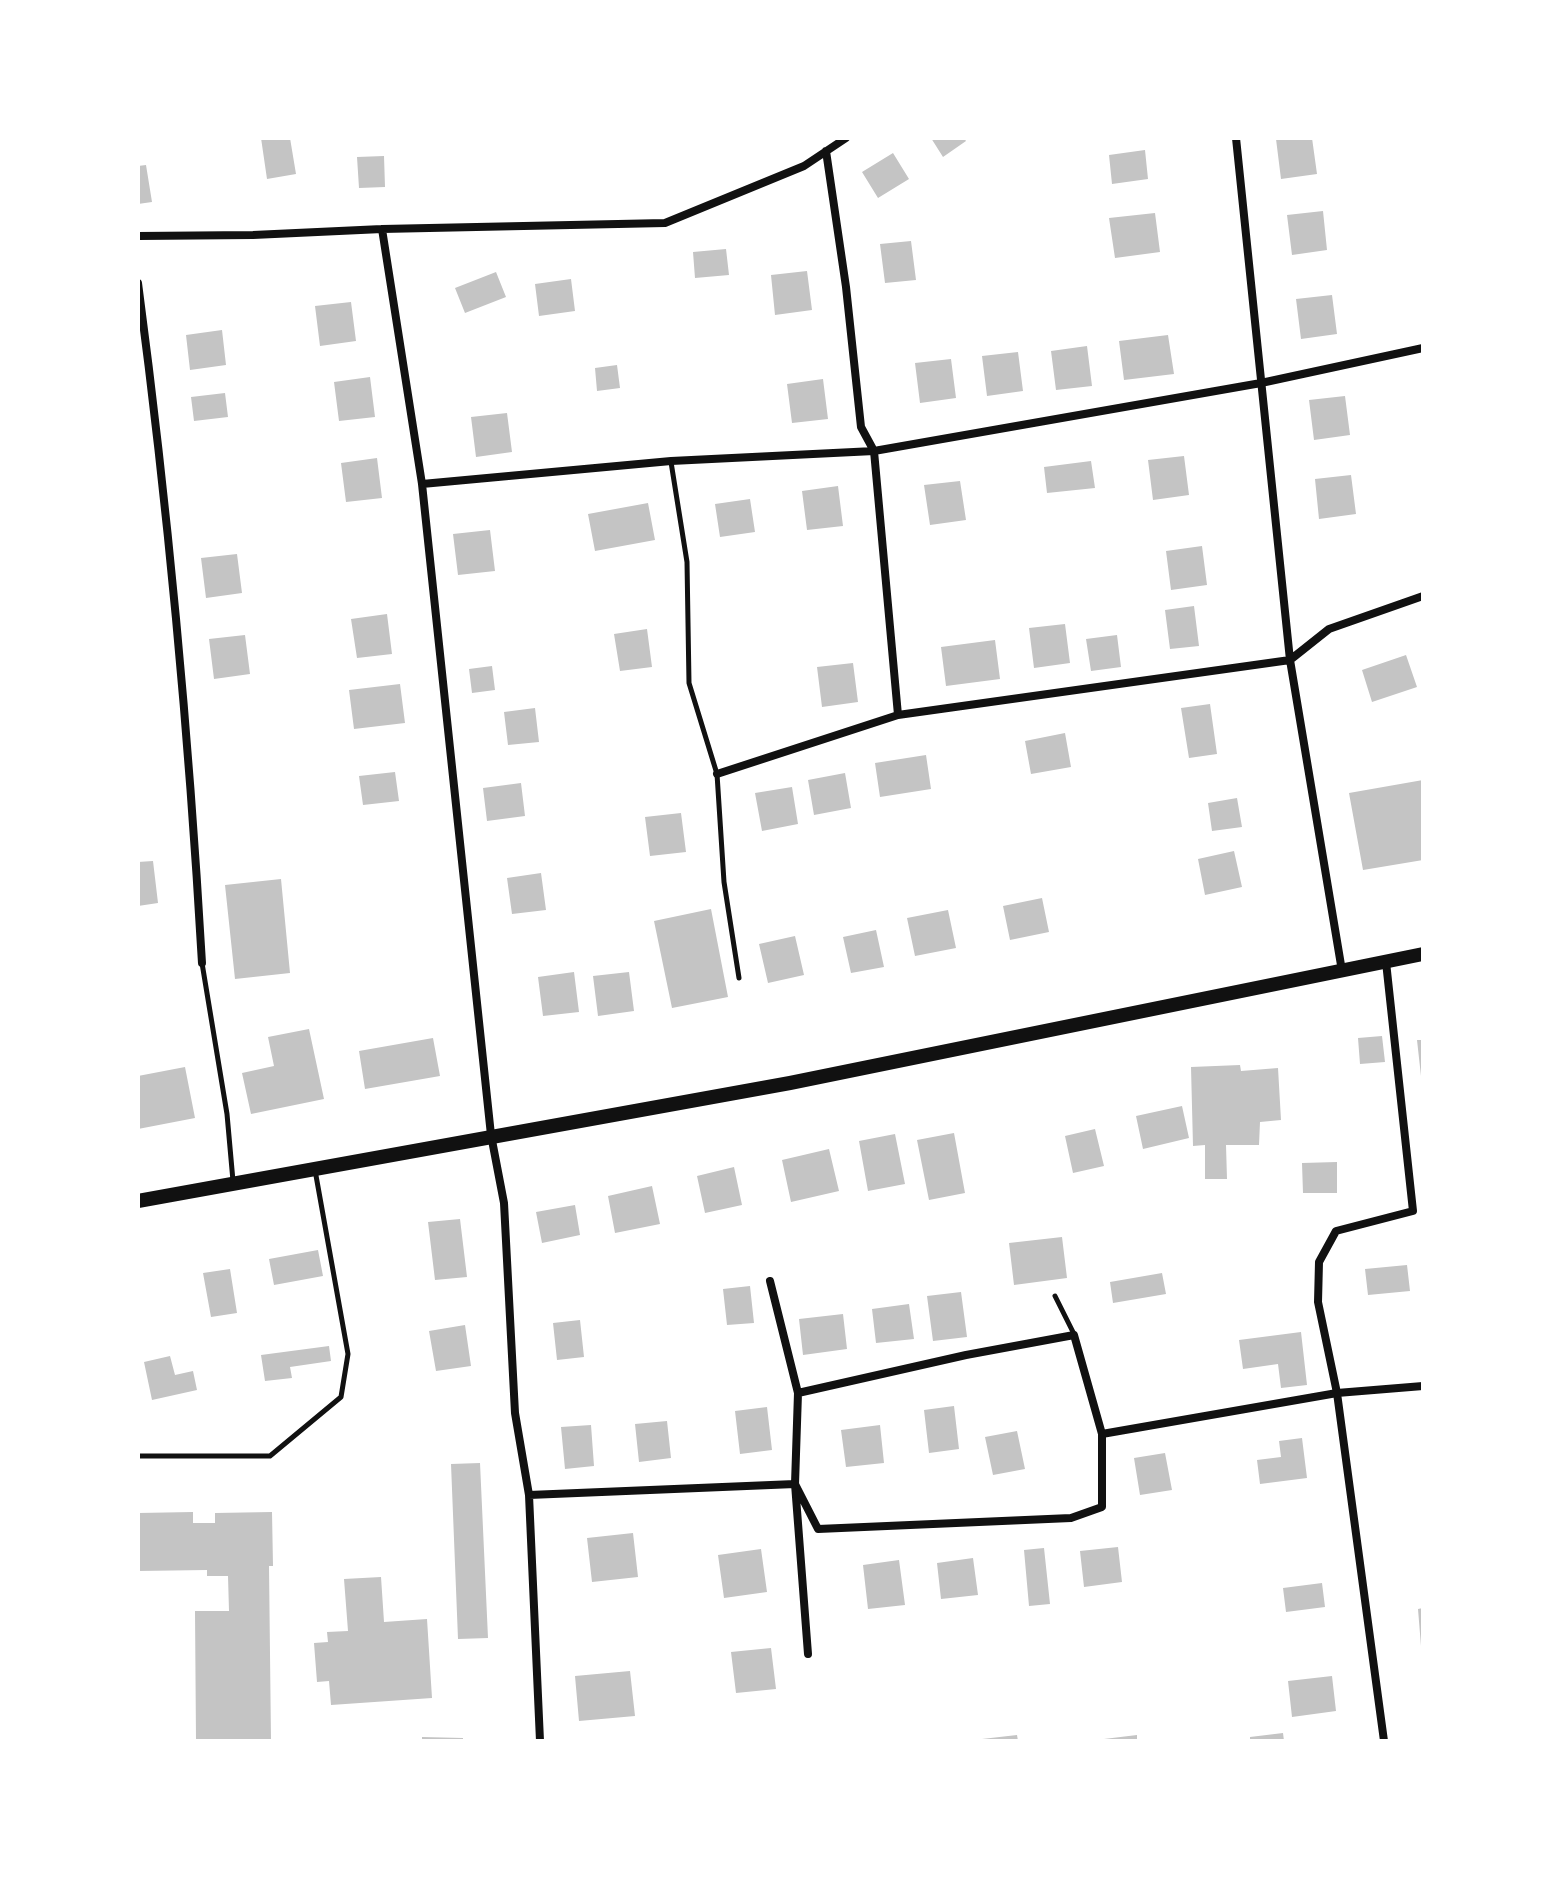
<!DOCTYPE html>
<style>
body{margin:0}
#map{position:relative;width:1561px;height:1879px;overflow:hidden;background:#fff;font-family:"Source Serif 4",serif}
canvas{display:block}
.frame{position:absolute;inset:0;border:140px solid #fff;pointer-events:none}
</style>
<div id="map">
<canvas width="1561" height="1879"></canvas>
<div class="frame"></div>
</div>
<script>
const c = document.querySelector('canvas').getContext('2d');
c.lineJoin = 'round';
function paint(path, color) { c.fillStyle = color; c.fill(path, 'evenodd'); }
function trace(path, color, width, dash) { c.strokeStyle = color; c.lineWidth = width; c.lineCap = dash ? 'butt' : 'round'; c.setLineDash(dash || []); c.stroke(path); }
paint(new Path2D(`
 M 261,138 L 290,138 L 296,174 L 267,179 Z
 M 931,138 L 964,138 L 966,141 L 943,157 Z
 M 1312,138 L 1317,174 L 1281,179 L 1276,139 Z
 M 1145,150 L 1148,179 L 1112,184 L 1109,155 Z
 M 893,153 L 909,179 L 878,198 L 862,172 Z
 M 384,156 L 385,187 L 359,188 L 357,157 Z
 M 146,165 L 152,202 L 138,204 L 138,166 Z
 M 1323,211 L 1327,250 L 1292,255 L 1287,215 Z
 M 1155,213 L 1160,252 L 1115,258 L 1109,218 Z
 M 911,241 L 916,280 L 885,283 L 880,244 Z
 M 726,249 L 729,275 L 695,278 L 693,252 Z
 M 807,271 L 812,310 L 775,315 L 771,275 Z
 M 496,272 L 506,297 L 465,313 L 455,288 Z
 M 571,279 L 575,311 L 539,316 L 535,284 Z
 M 1332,295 L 1337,334 L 1301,339 L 1296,299 Z
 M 351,302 L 356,341 L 320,346 L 315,306 Z
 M 222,330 L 226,365 L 190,370 L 186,335 Z
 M 1168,335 L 1174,374 L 1124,380 L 1119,341 Z
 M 1087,346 L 1092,386 L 1056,390 L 1051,351 Z
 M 1018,352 L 1023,391 L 987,396 L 982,356 Z
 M 951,359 L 956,398 L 920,403 L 915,363 Z
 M 617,365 L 620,388 L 597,391 L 595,368 Z
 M 370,377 L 375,417 L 339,421 L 334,382 Z
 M 823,379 L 828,419 L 792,423 L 787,384 Z
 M 225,393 L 228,417 L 194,421 L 191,397 Z
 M 1345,396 L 1350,435 L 1314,440 L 1309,400 Z
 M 507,413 L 512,452 L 476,457 L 471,417 Z
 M 1184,456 L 1189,495 L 1153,500 L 1148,460 Z
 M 377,458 L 382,498 L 346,502 L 341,463 Z
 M 1091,461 L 1095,488 L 1047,493 L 1044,467 Z
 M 1351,475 L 1356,514 L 1319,519 L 1315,479 Z
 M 960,481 L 966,520 L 930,525 L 924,485 Z
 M 838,486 L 843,526 L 807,530 L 802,491 Z
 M 750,499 L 755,532 L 720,537 L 715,504 Z
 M 648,503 L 655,540 L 595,551 L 588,514 Z
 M 490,530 L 495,571 L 458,575 L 453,534 Z
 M 1202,546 L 1207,585 L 1171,590 L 1166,551 Z
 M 237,554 L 242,593 L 206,598 L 201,558 Z
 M 1194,606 L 1199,646 L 1170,649 L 1165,610 Z
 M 387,614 L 392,654 L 357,658 L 351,619 Z
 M 1065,624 L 1070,663 L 1034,668 L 1029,628 Z
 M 647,629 L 652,667 L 620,671 L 614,634 Z
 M 245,635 L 250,674 L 214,679 L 209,639 Z
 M 1117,635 L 1121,667 L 1091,671 L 1086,639 Z
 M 995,640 L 1000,679 L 946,686 L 941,647 Z
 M 1406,655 L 1417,687 L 1372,702 L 1362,670 Z
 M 853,663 L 858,702 L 822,707 L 817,667 Z
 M 492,666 L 495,690 L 472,693 L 469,669 Z
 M 400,684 L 405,723 L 354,729 L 349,690 Z
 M 1210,704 L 1217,754 L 1189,758 L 1181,708 Z
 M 535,708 L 539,742 L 508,745 L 504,712 Z
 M 1065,733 L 1071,767 L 1031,774 L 1025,741 Z
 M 926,755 L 931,789 L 880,797 L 875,763 Z
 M 395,772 L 399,801 L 363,805 L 359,776 Z
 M 845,773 L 851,808 L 814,815 L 808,780 Z
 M 1423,780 L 1423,860 L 1363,870 L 1349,793 Z
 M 521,783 L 525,816 L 487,821 L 483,788 Z
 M 792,787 L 798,824 L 762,831 L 755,793 Z
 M 1237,798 L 1242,827 L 1212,831 L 1208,803 Z
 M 681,813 L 686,852 L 650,856 L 645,817 Z
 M 1234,851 L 1242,887 L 1205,895 L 1198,859 Z
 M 153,861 L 158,903 L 138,906 L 138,862 Z
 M 541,873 L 546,910 L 512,914 L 507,878 Z
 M 281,879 L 290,973 L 235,979 L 225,885 Z
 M 1042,898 L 1049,932 L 1010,940 L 1003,906 Z
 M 711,909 L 728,997 L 672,1008 L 654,921 Z
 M 948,910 L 956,948 L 915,956 L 907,918 Z
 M 876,930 L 884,967 L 851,973 L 843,937 Z
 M 795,936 L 804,975 L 768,983 L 759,944 Z
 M 574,972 L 579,1012 L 543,1016 L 538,977 Z
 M 629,972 L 634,1011 L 598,1016 L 593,976 Z
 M 309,1029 L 324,1099 L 251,1114 L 242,1073 L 274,1066 L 268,1037 Z
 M 1382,1036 L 1385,1062 L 1360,1064 L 1358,1038 Z
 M 433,1038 L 440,1076 L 365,1089 L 359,1051 Z
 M 1417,1040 L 1423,1040 L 1423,1076 L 1421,1076 Z
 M 1240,1065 L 1241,1071 L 1278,1068 L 1281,1120 L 1260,1122 L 1259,1145 L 1226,1145 L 1227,1179 L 1205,1179 L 1205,1145 L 1193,1146 L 1191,1067 Z
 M 185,1067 L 195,1118 L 138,1129 L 138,1076 Z
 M 1182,1106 L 1189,1138 L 1143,1149 L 1136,1116 Z
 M 1095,1129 L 1104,1166 L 1073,1173 L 1065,1136 Z
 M 954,1133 L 965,1193 L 929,1200 L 917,1140 Z
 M 895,1134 L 905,1184 L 868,1191 L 859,1141 Z
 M 829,1149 L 839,1191 L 791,1202 L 782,1160 Z
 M 1337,1162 L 1337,1193 L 1303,1193 L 1302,1163 Z
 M 734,1167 L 742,1205 L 705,1213 L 697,1176 Z
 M 652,1186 L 660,1224 L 615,1233 L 608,1196 Z
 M 575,1205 L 580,1235 L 542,1243 L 536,1212 Z
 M 460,1219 L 467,1277 L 435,1280 L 428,1222 Z
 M 1062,1237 L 1067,1278 L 1014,1285 L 1009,1243 Z
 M 318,1250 L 323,1276 L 274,1285 L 269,1259 Z
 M 1407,1265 L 1410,1291 L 1368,1295 L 1365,1269 Z
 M 230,1269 L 237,1313 L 211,1317 L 203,1273 Z
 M 1162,1273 L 1166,1294 L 1113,1303 L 1110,1282 Z
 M 750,1286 L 754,1323 L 727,1325 L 723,1289 Z
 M 961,1292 L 967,1337 L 933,1341 L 927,1296 Z
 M 909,1304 L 914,1339 L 876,1343 L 872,1309 Z
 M 843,1314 L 847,1349 L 803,1355 L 799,1319 Z
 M 580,1320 L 584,1357 L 557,1360 L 553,1323 Z
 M 465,1325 L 471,1366 L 436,1371 L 429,1331 Z
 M 1301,1332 L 1307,1385 L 1281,1388 L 1278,1364 L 1243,1369 L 1239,1340 Z
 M 329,1346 L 331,1361 L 290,1367 L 292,1378 L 265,1381 L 261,1355 Z
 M 170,1356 L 175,1375 L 193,1371 L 197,1390 L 152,1400 L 144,1362 Z
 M 954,1406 L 959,1449 L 929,1453 L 924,1410 Z
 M 767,1407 L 772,1450 L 740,1454 L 735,1411 Z
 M 667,1421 L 671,1458 L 639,1462 L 635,1424 Z
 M 591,1425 L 594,1466 L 565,1469 L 561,1427 Z
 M 880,1425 L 884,1463 L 846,1467 L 841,1430 Z
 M 1017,1431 L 1025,1469 L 993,1475 L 985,1437 Z
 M 1302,1438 L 1307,1478 L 1260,1484 L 1257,1460 L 1281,1457 L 1279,1441 Z
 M 1165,1453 L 1172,1490 L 1140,1495 L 1134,1458 Z
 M 480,1463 L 488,1638 L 458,1639 L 451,1464 Z
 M 193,1512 L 193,1523 L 215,1523 L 215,1513 L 272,1512 L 273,1566 L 269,1566 L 271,1741 L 196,1741 L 195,1611 L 229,1611 L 228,1576 L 207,1576 L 207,1570 L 138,1571 L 138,1513 Z
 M 633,1533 L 638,1577 L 592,1582 L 587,1538 Z
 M 1118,1547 L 1122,1582 L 1084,1587 L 1080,1551 Z
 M 1044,1548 L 1050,1604 L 1029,1606 L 1024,1550 Z
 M 761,1549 L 767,1592 L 724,1598 L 718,1555 Z
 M 973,1558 L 978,1595 L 941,1599 L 937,1563 Z
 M 899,1560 L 905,1605 L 868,1609 L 863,1565 Z
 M 381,1577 L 384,1622 L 427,1619 L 432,1698 L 331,1705 L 329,1681 L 317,1682 L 314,1643 L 328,1642 L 327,1632 L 348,1631 L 344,1579 Z
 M 1322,1583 L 1325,1607 L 1286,1612 L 1283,1588 Z
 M 1423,1608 L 1423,1646 L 1421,1646 L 1418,1609 Z
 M 771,1648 L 776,1689 L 736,1693 L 731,1652 Z
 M 630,1671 L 635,1716 L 579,1721 L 575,1676 Z
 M 1332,1676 L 1336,1711 L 1292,1717 L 1288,1681 Z
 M 1283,1733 L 1284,1741 L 1250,1741 L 1250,1737 Z
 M 1017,1735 L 1018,1741 L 982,1741 L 982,1739 Z
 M 1137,1735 L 1137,1741 L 1104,1741 L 1104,1739 Z
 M 422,1737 L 463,1738 L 463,1741 L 422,1741 Z`), '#c4c4c4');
trace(new Path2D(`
 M 671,462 L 687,562 L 689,683 L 717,774 L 724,882 L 739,978
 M 202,963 L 227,1114 L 233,1181
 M 1055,1296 L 1074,1334
 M 138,1456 L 270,1456 L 341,1397 L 348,1354 L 315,1170`), '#111', 5);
trace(new Path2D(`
 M 1236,138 L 1290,660 L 1342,971
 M 826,151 L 846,287 L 861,427 L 874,451 L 898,715
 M 382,229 L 422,484 L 491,1135 L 504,1203 L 515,1413 L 529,1495 L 540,1741
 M 138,236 L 253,235 L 382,229 L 665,223 L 804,166 L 846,138
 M 138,283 C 168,509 189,736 202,963
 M 422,484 L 671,461 L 874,451 L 1261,383 L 1423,348
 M 717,774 L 898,715 L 1290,660 L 1329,629 L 1423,596
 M 770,1281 L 798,1393 L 795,1484 L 808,1654
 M 798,1393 L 966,1355 L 1074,1335 L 1102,1434
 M 529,1495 L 795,1484 L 818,1529 L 1071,1518 L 1102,1507 L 1102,1434 L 1337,1393 L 1423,1386
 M 1384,1741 L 1337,1393 L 1318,1302 L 1319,1262 L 1336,1231 L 1413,1211 L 1386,962`), '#111', 8);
trace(new Path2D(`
 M 138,1201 L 790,1083 L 1423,954`), '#111', 14);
</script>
